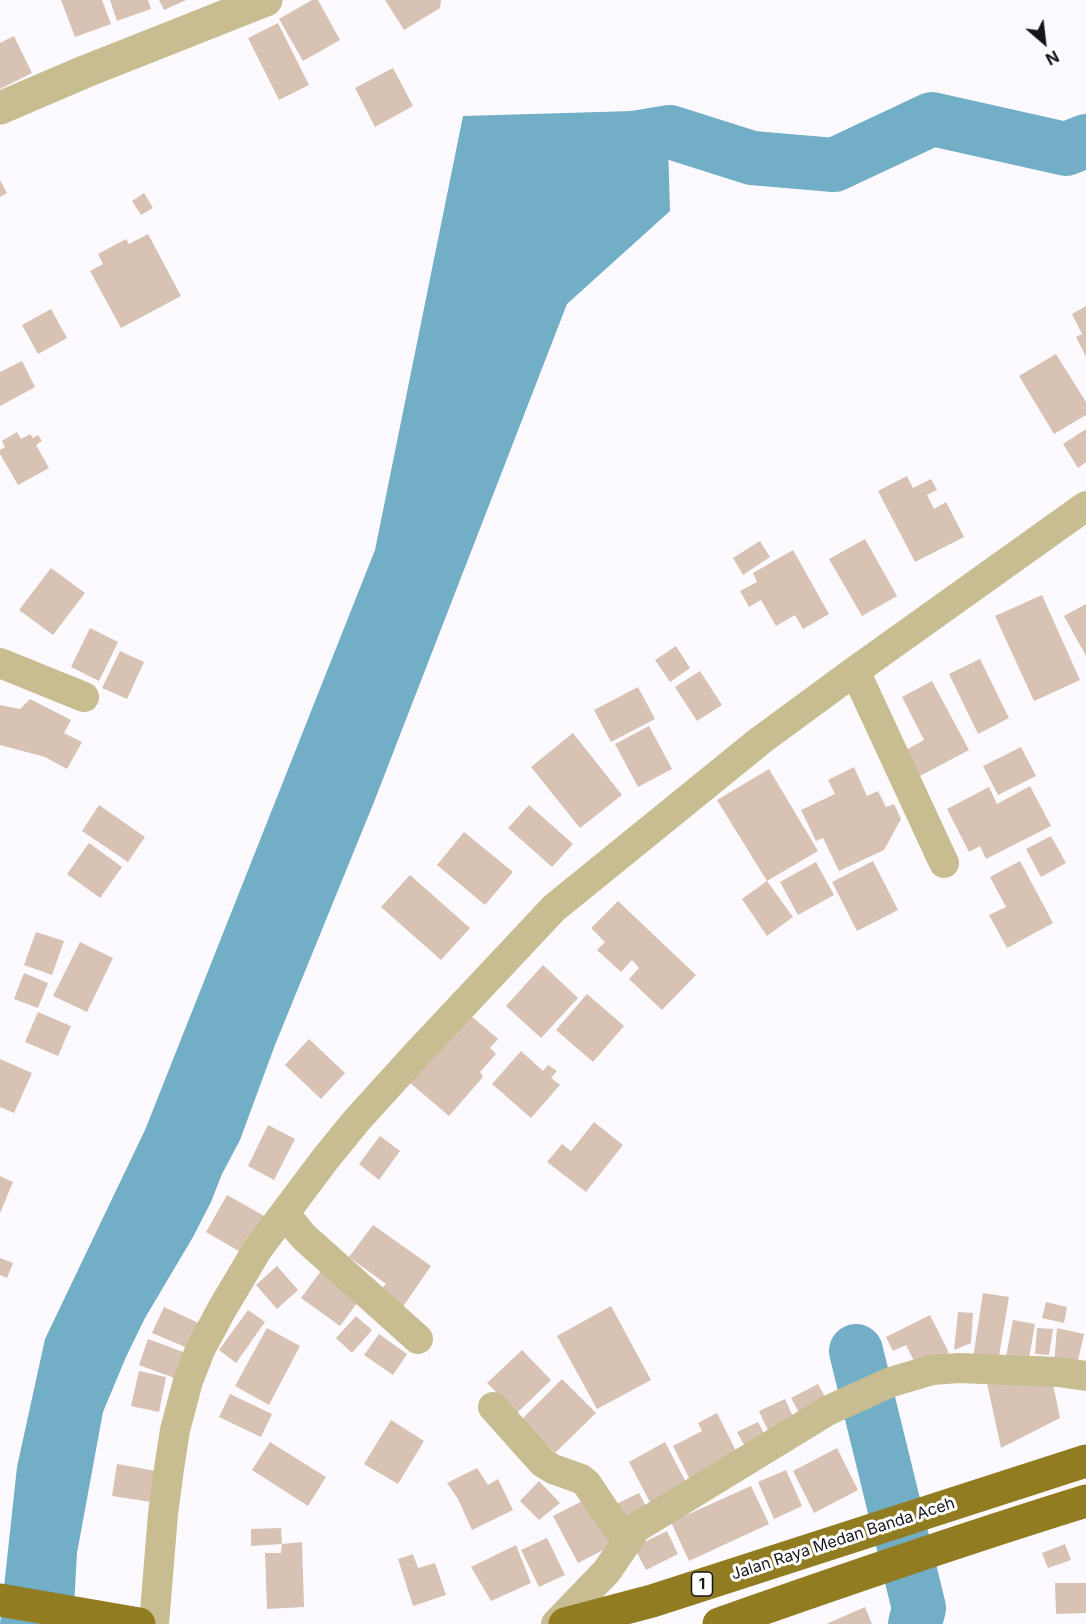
<!DOCTYPE html>
<style>
body{margin:0}
#map{position:relative;width:1086px;height:1624px;overflow:hidden;background:#fcfaff;font-family:Inter,sans-serif}
canvas{display:block}
.north{position:absolute;left:1014px;top:12px;width:60px;height:60px;-webkit-text-stroke:4px #fff;paint-order:stroke;rotate:152deg;font-size:16px;font-weight:700;line-height:24px;text-align:center;color:#17141c}
.north::after{content:'';display:block;margin:auto;width:21px;height:27px;background:#17141c;clip-path:polygon(50% 0,100% 100%,50% 72%,0 100%)}
</style>
<div id="map">
<canvas width="1086" height="1624"></canvas>
<div class="north">N</div>
</div>
<script>
const c = document.querySelector('canvas').getContext('2d');
c.lineJoin = 'round';
function paint(path, color) { c.fillStyle = color; c.fill(path, 'evenodd'); }
function trace(path, color, width, dash) { c.strokeStyle = color; c.lineWidth = width; c.lineCap = dash ? 'butt' : 'round'; c.setLineDash(dash || []); c.stroke(path); }
function write(font, color, halo, rows, align = 'center') {
  c.font = font + ' Inter,sans-serif'; c.lineWidth = 6; c.setLineDash([]); c.textBaseline = 'middle'; c.strokeStyle = halo; c.fillStyle = color; for (const [text, x, y, turn = 0] of rows) {
    c.save(); c.translate(x, y); c.rotate((+turn || 0) * Math.PI / 180); c.textAlign = isNaN(turn) ? turn : align; if (halo) c.strokeText(text, 0, 0); c.fillText(text, 0, 0); c.restore();
  }
}
paint(new Path2D(`
 M 667,110 L 670,211 L 567,304 L 374,802 L 275,1045 L 240,1140 L 222,1174 L 211,1202 L 193,1237 L 145,1318 L 126,1357 L 103,1412 L 77,1553 L 73,1624 L 0,1624 L 17,1467 L 45,1339 L 145,1130 L 375,550 L 463,116 Z`), '#72aec6');
trace(new Path2D(`
 M 601,156 L 616,141 L 670,132 L 752,158 L 834,165 L 932,119 L 1066,149 L 1086,141
 M 856,1351 L 919,1608 L 915,1624`), '#72aec6', 54);
paint(new Path2D(`
 M 61,0 L 102,0 L 111,24 L 75,37 Z
 M 110,0 L 148,0 L 151,9 L 117,21 Z
 M 159,0 L 186,0 L 164,10 Z
 M 312,0 L 318,0 L 340,40 L 303,61 L 279,19 Z
 M 385,0 L 441,0 L 440,8 L 404,30 Z
 M 278,23 L 309,85 L 279,100 L 248,38 Z
 M 14,36 L 32,73 L 0,89 L 0,43 Z
 M 393,68 L 413,106 L 375,127 L 355,88 Z
 M 0,180 L 7,193 L 0,197 Z
 M 144,193 L 153,208 L 141,215 L 132,201 Z
 M 148,234 L 181,296 L 121,328 L 90,271 L 103,264 L 98,254 L 126,239 L 129,244 Z
 M 1086,306 L 1086,357 L 1076,337 L 1082,334 L 1072,314 Z
 M 51,309 L 67,338 L 38,354 L 22,325 Z
 M 1056,354 L 1086,402 L 1086,415 L 1054,434 L 1019,376 Z
 M 22,361 L 35,387 L 0,406 L 0,372 Z
 M 1086,429 L 1086,462 L 1078,468 L 1063,444 Z
 M 17,432 L 21,439 L 30,434 L 33,438 L 38,435 L 42,441 L 36,445 L 49,468 L 18,485 L 0,454 L 0,450 L 5,447 L 2,441 Z
 M 907,476 L 913,488 L 931,479 L 937,490 L 927,495 L 934,509 L 946,502 L 964,537 L 915,562 L 878,491 Z
 M 865,539 L 897,596 L 862,616 L 829,559 Z
 M 760,541 L 770,557 L 743,575 L 733,558 Z
 M 793,550 L 829,614 L 803,629 L 795,615 L 776,626 L 761,600 L 749,607 L 740,591 L 757,582 L 753,573 Z
 M 51,568 L 85,593 L 53,635 L 19,610 Z
 M 1042,595 L 1080,680 L 1034,701 L 995,616 Z
 M 1086,604 L 1086,656 L 1064,616 Z
 M 90,628 L 118,642 L 99,681 L 71,667 Z
 M 676,646 L 690,668 L 670,682 L 655,660 Z
 M 120,651 L 144,662 L 127,699 L 102,688 Z
 M 980,659 L 1009,718 L 978,734 L 949,674 Z
 M 700,671 L 722,705 L 697,721 L 675,687 Z
 M 932,681 L 969,750 L 918,777 L 904,751 L 924,740 L 902,697 Z
 M 638,687 L 655,719 L 611,742 L 594,710 Z
 M 30,699 L 71,720 L 64,733 L 82,742 L 67,769 L 45,757 L 0,745 L 0,705 L 20,709 Z
 M 649,726 L 672,769 L 638,787 L 615,744 Z
 M 573,733 L 622,795 L 580,828 L 531,767 Z
 M 1021,747 L 1036,776 L 998,795 L 983,766 Z
 M 854,767 L 867,796 L 878,791 L 886,807 L 894,804 L 901,819 L 884,850 L 839,871 L 823,838 L 816,841 L 801,810 L 835,794 L 828,780 Z
 M 769,769 L 818,851 L 767,881 L 793,917 L 767,936 L 742,899 L 767,881 L 717,800 Z
 M 1030,786 L 1051,826 L 986,859 L 980,846 L 969,852 L 947,809 L 989,787 L 997,804 Z
 M 99,805 L 145,837 L 128,862 L 82,831 Z
 M 529,805 L 573,844 L 552,867 L 508,828 Z
 M 464,832 L 513,872 L 485,905 L 437,865 Z
 M 1051,836 L 1066,863 L 1041,877 L 1026,849 Z
 M 89,843 L 122,867 L 100,898 L 67,874 Z
 M 873,861 L 898,910 L 857,931 L 832,882 Z
 M 1020,861 L 1053,923 L 1007,948 L 989,915 L 1006,907 L 990,877 Z
 M 816,862 L 834,895 L 798,915 L 780,882 Z
 M 410,875 L 470,928 L 441,960 L 381,907 Z
 M 618,901 L 696,975 L 662,1010 L 629,979 L 639,968 L 632,960 L 621,972 L 597,950 L 605,942 L 591,928 Z
 M 36,932 L 64,941 L 52,975 L 24,965 Z
 M 80,942 L 113,958 L 87,1012 L 53,996 Z
 M 543,965 L 578,998 L 541,1038 L 506,1006 Z
 M 24,973 L 48,983 L 38,1008 L 14,999 Z
 M 587,994 L 624,1026 L 593,1062 L 556,1030 Z
 M 38,1012 L 71,1026 L 58,1056 L 25,1042 Z
 M 469,1014 L 498,1039 L 490,1048 L 496,1054 L 480,1072 L 483,1077 L 449,1116 L 409,1082 Z
 M 309,1039 L 345,1073 L 321,1099 L 285,1065 Z
 M 521,1051 L 543,1071 L 548,1065 L 557,1071 L 551,1078 L 560,1085 L 531,1118 L 492,1084 Z
 M 0,1059 L 32,1073 L 14,1113 L 0,1107 Z
 M 594,1122 L 623,1145 L 586,1192 L 547,1162 L 562,1144 L 571,1151 Z
 M 268,1125 L 295,1139 L 274,1180 L 248,1166 Z
 M 380,1136 L 400,1151 L 379,1180 L 359,1164 Z
 M 0,1176 L 13,1182 L 0,1213 Z
 M 227,1195 L 266,1217 L 244,1254 L 206,1232 Z
 M 373,1225 L 431,1266 L 402,1308 L 379,1292 L 386,1284 L 349,1257 Z
 M 0,1258 L 13,1263 L 7,1278 L 0,1275 Z
 M 277,1266 L 298,1290 L 277,1309 L 256,1285 Z
 M 321,1271 L 360,1299 L 340,1326 L 301,1298 Z
 M 983,1293 L 1009,1297 L 998,1362 L 973,1358 Z
 M 1046,1302 L 1067,1307 L 1064,1323 L 1042,1318 Z
 M 611,1306 L 651,1380 L 597,1409 L 557,1336 Z
 M 164,1307 L 201,1324 L 190,1349 L 152,1333 Z
 M 248,1310 L 265,1322 L 236,1363 L 219,1350 Z
 M 958,1312 L 973,1313 L 971,1343 L 954,1350 Z
 M 930,1315 L 949,1353 L 918,1369 L 906,1345 L 893,1351 L 886,1337 Z
 M 356,1316 L 372,1330 L 352,1353 L 336,1338 Z
 M 1013,1320 L 1035,1324 L 1029,1358 L 1005,1362 Z
 M 267,1328 L 300,1346 L 269,1405 L 235,1386 Z
 M 1037,1328 L 1053,1329 L 1049,1355 L 1035,1354 Z
 M 1057,1328 L 1084,1334 L 1077,1365 L 1054,1365 Z
 M 379,1334 L 407,1354 L 393,1375 L 364,1355 Z
 M 148,1339 L 186,1353 L 177,1379 L 139,1365 Z
 M 522,1350 L 551,1380 L 517,1413 L 487,1383 Z
 M 139,1371 L 166,1377 L 159,1412 L 131,1406 Z
 M 562,1379 L 596,1413 L 555,1453 L 521,1420 Z
 M 987,1383 L 1053,1384 L 1060,1418 L 1001,1448 Z
 M 818,1384 L 829,1404 L 802,1418 L 791,1398 Z
 M 230,1394 L 272,1414 L 261,1437 L 219,1417 Z
 M 785,1399 L 796,1423 L 770,1435 L 759,1411 Z
 M 717,1413 L 739,1457 L 691,1482 L 673,1446 L 702,1431 L 698,1423 Z
 M 391,1420 L 424,1441 L 398,1484 L 364,1464 Z
 M 758,1422 L 769,1443 L 749,1454 L 737,1432 Z
 M 270,1442 L 326,1477 L 308,1506 L 252,1470 Z
 M 665,1442 L 689,1488 L 653,1508 L 629,1462 Z
 M 837,1448 L 858,1490 L 814,1513 L 793,1471 Z
 M 117,1464 L 156,1471 L 151,1502 L 112,1496 Z
 M 477,1468 L 488,1485 L 498,1479 L 513,1510 L 472,1530 L 458,1499 L 447,1483 Z
 M 786,1470 L 802,1506 L 774,1519 L 758,1482 Z
 M 539,1481 L 560,1503 L 539,1520 L 520,1501 Z
 M 751,1486 L 769,1524 L 689,1561 L 671,1522 Z
 M 639,1493 L 648,1510 L 621,1523 L 612,1506 Z
 M 586,1499 L 611,1546 L 578,1563 L 553,1516 Z
 M 281,1528 L 282,1544 L 302,1542 L 304,1607 L 267,1609 L 265,1553 L 281,1553 L 282,1544 L 251,1546 L 251,1529 Z
 M 667,1531 L 678,1554 L 646,1570 L 634,1547 Z
 M 547,1538 L 565,1575 L 539,1587 L 521,1550 Z
 M 1065,1544 L 1071,1560 L 1048,1568 L 1042,1553 Z
 M 516,1545 L 531,1583 L 491,1601 L 471,1567 Z
 M 413,1554 L 418,1568 L 435,1563 L 446,1595 L 413,1606 L 398,1559 Z
 M 1055,1583 L 1086,1583 L 1086,1613 L 1056,1614 Z
 M 865,1607 L 872,1624 L 826,1624 Z`), '#d7c2b3');
trace(new Path2D(`
 M 0,663 L 84,697
 M 855,671 L 944,863
 M 284,1214 C 292,1221 297,1230 305,1238 L 418,1339
 M 493,1407 L 543,1463 L 553,1469 L 581,1479 L 587,1484 L 605,1511 L 627,1541
 M 154,1624 L 163,1514 L 169,1469 L 175,1430 L 188,1381 L 200,1350 L 222,1309 L 257,1250 L 326,1158 L 357,1120 L 416,1055 L 554,908 L 761,740 L 855,671 L 1086,506
 M 556,1624 L 607,1571 L 636,1528 L 829,1410 L 891,1382 L 932,1370 L 959,1368 L 1058,1372 L 1086,1376`), '#c8bc91', 30);
trace(new Path2D(`
 M 0,108 L 84,72 L 266,0`), '#c8bc91', 33);
trace(new Path2D(`
 M 0,1600 L 139,1624
 M 565,1624 L 652,1601 L 1086,1461
 M 719,1624 C 841,1581 963,1539 1086,1501`), '#927c22', 33);
for (const [x, y, w] of [
 [702,1584,21]
]) { const box = new Path2D(); box.roundRect(x - w / 2, y - 12, w, 24, 4.5); c.fillStyle = '#fff'; c.fill(box); trace(box, '#17141c', 1.5); }
write('bold 15px', '#17141c', null, [
 ["1",702,1584]
]);
write('16px', '#17141c', '#fff', [
 ["Jalan Raya Medan Banda Aceh",843,1539,-18]
]);
</script>
